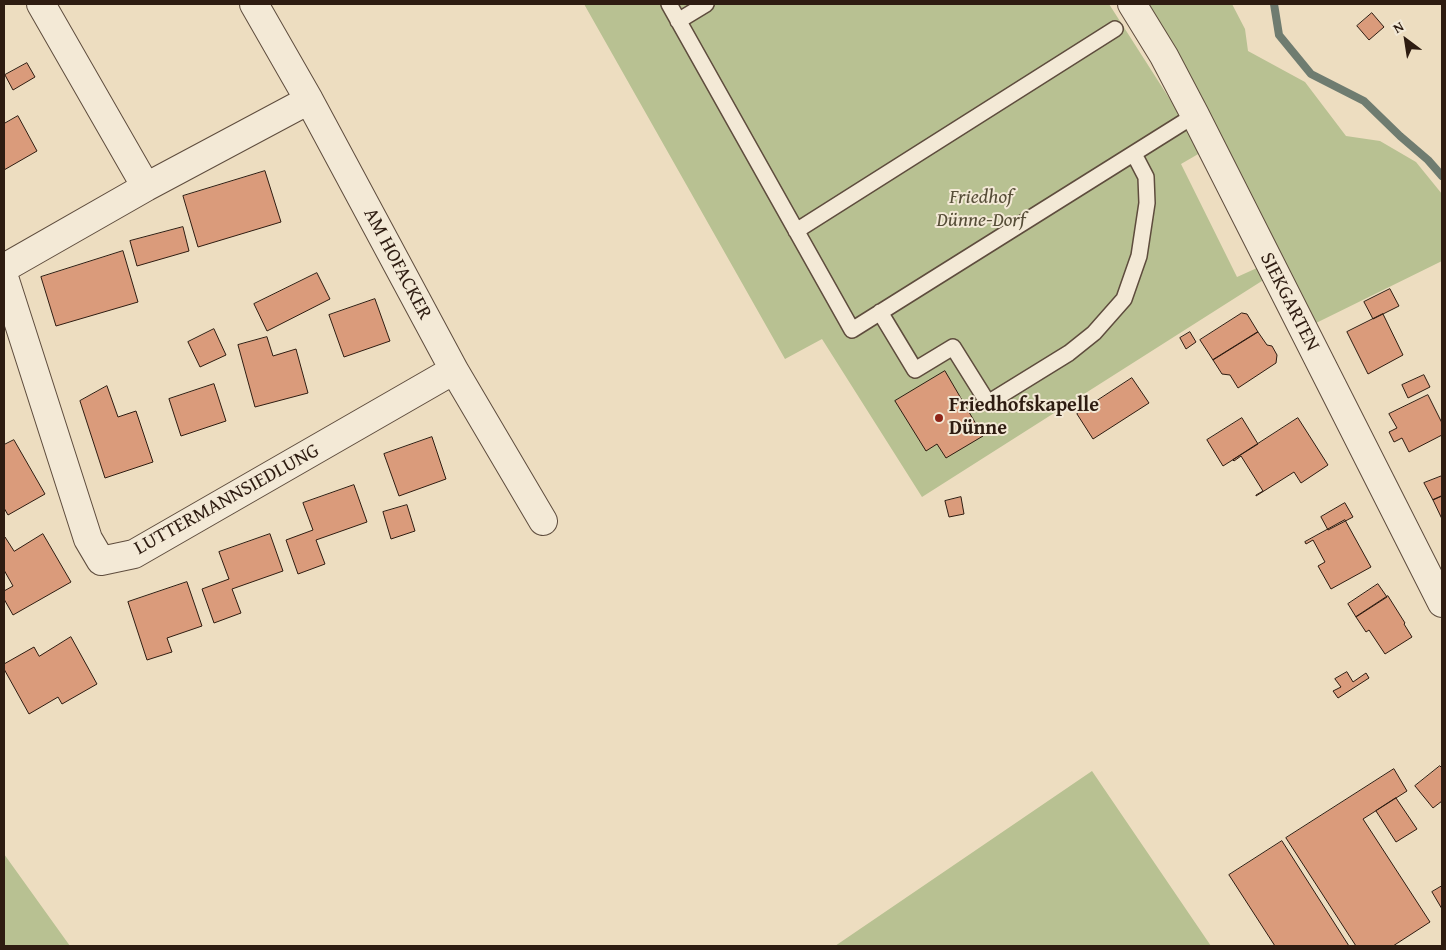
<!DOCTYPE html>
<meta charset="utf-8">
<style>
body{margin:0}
#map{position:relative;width:1446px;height:950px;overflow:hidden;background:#edddc0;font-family:"Gentium Book Plus",serif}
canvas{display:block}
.frame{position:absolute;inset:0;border:5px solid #2e1c11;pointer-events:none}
.north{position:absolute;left:1381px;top:15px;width:50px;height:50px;-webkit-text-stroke:4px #f3e9d6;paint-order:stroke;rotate:329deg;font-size:14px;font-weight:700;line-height:20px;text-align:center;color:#2e1c11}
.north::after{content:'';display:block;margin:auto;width:18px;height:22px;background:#2e1c11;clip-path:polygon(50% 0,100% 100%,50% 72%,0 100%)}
</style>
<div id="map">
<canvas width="1446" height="950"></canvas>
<div class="frame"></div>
<div class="north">N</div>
</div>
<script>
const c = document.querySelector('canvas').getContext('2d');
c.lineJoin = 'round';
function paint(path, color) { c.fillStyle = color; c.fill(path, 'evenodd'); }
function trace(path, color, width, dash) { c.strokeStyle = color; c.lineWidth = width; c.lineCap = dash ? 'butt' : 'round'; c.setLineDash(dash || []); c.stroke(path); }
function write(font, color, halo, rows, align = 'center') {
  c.font = font + ' "Gentium Book Plus",serif'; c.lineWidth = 4; c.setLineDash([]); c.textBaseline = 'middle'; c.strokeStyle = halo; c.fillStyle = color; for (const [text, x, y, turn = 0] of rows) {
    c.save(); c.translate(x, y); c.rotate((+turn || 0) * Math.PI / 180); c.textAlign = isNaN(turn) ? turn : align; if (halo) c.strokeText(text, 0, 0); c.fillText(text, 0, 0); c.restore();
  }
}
paint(new Path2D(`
 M 584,4 L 1109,4 L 1178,112 L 1200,153 L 1181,164 L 1237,277 L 1257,268 L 1265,279 L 922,497 L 822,339 L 785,359 Z
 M 1143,4 L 1232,4 L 1245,29 L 1248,51 L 1305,82 L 1346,136 L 1380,141 L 1416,162 L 1442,194 L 1442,261 L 1314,324 Z
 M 1092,771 L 1211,946 L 835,946 Z
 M 4,854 L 70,946 L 4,946 Z`), '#b8c192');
trace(new Path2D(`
 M 1274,4 L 1279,35 L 1311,74 L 1364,101 L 1400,136 L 1428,160 L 1442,176`), '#6f7c70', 8);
const building = new Path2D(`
 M 1372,13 L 1384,27 L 1369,40 L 1357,26 Z
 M 27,63 L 35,77 L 13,90 L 5,75 Z
 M 18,116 L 37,151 L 4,170 L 4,124 Z
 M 265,171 L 281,222 L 198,247 L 183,196 Z
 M 183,227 L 189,251 L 137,266 L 130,241 Z
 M 123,251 L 138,302 L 56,326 L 41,277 Z
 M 317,273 L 330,299 L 267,331 L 254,304 Z
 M 1390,289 L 1399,306 L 1373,319 L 1364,302 Z
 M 375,299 L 390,341 L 344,357 L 329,315 Z
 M 1242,313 L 1247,314 L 1258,332 L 1213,360 L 1200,340 Z
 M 1383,314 L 1403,355 L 1368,374 L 1347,332 Z
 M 214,329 L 226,355 L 200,367 L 188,342 Z
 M 1190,332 L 1196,342 L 1186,349 L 1180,338 Z
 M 1258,332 L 1267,345 L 1272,346 L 1277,355 L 1276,363 L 1238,388 L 1230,375 L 1222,374 L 1213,360 Z
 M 267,337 L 273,356 L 296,349 L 308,393 L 255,407 L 238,345 Z
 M 945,371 L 983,436 L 946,458 L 937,444 L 926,451 L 895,401 Z
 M 1424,375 L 1430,387 L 1408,398 L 1402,385 Z
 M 1132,378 L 1149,403 L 1093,439 L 1077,414 Z
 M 214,384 L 226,421 L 181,436 L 169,399 Z
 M 107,386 L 118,417 L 136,411 L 153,462 L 105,478 L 80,401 Z
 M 1428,395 L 1442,423 L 1442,435 L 1409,452 L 1402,438 L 1394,442 L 1389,432 L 1397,428 L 1389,414 Z
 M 1242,418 L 1258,444 L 1223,466 L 1207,440 Z
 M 1298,418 L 1328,465 L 1301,483 L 1294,472 L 1256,496 L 1256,495 L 1263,491 L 1241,456 L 1234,461 L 1233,460 Z
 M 432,437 L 446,479 L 399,496 L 384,454 Z
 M 14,440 L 45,494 L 8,515 L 4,508 L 4,445 Z
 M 1442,476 L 1442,496 L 1433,500 L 1424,483 Z
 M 354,485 L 367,522 L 316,540 L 325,564 L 298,574 L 286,540 L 313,530 L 303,503 Z
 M 1442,496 L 1442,519 L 1433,500 Z
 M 961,497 L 964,514 L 949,517 L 945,501 Z
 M 1345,503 L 1353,517 L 1328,530 L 1321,517 Z
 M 407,505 L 415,531 L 391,539 L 383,512 Z
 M 1345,520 L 1371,567 L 1331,589 L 1318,566 L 1325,562 L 1313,540 L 1306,544 L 1305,542 Z
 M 43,534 L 71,582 L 13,615 L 4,599 L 4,591 L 13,586 L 4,570 L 4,538 L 5,537 L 14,551 Z
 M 270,534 L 283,571 L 232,589 L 241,613 L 214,623 L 202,589 L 229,579 L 219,552 Z
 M 187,582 L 202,626 L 167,638 L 172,652 L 147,660 L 128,602 Z
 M 1378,584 L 1387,597 L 1356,617 L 1348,604 Z
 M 1388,596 L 1405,623 L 1404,624 L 1412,637 L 1385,654 L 1369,630 L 1366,632 L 1356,617 Z
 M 71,637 L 97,684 L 62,704 L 58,697 L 29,714 L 4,669 L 4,664 L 34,647 L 39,656 Z
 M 1347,672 L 1353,682 L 1366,673 L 1369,678 L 1338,698 L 1333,691 L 1341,687 L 1335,679 Z
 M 1440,766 L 1442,768 L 1442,801 L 1433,808 L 1415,786 Z
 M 1394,769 L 1407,791 L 1363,819 L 1430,922 L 1393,946 L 1356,946 L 1286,838 Z
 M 1396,798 L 1417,829 L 1396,842 L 1376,811 Z
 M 1282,841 L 1349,946 L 1275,946 L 1229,875 Z
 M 1442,886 L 1442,909 L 1432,892 Z`);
paint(building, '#da9b7b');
trace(building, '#2e1c11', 1);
const lane = new Path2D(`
 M 669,4 L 852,330 L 1195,115
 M 678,21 L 706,4
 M 796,231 L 1115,29
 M 880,312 L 915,370 L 953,347 L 988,403 L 1069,353 L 1094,333 L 1124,299 L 1139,256 L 1147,203 L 1146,177 L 1134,154`);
const street = new Path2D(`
 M 41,4 L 146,187
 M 254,4 L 309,100 L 454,370 L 543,521
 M 1132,4 L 1164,56 L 1195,115 L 1442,603
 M 4,268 L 146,187 L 309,100
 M 4,277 L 88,539 L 101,561 L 134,554 L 454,370`);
trace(lane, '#5e4c3d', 18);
trace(street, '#5e4c3d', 30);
trace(lane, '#f3e9d6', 15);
trace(street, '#f3e9d6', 28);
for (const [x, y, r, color] of [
 [939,418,5,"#8f2418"]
]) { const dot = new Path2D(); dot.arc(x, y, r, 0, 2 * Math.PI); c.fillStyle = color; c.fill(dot); trace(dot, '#f3e9d6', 2); }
write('italic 20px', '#574e38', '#f3e9d6', [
 ["Friedhof",981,198],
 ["Dünne-Dorf",981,221]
]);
write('20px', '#2e1c11', '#f3e9d6', [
 ["AM HOFACKER",397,264,62],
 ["SIEKGARTEN",1289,302,63],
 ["LUTTERMANNSIEDLUNG",227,500,-29]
]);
write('bold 20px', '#2e1c11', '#f3e9d6', [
 ["Friedhofskapelle",949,406],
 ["Dünne",949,429]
], 'left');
</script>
